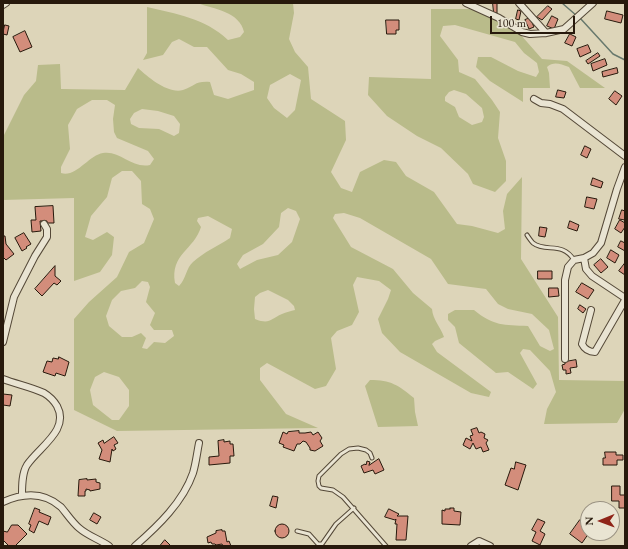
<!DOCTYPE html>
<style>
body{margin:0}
#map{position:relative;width:628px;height:549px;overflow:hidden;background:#ddd5b9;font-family:"EB Garamond",serif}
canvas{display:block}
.frame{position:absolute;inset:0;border:4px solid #27190c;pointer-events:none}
.north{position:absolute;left:580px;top:501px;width:40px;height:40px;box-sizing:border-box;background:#e9e4d2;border:1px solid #9b9383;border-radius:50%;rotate:269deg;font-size:11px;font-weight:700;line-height:16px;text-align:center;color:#27190c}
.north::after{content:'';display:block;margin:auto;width:14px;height:18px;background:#8f2418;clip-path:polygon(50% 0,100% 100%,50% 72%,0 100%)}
.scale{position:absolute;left:490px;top:16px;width:85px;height:18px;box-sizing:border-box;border:2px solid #27190c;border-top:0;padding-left:5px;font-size:12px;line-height:14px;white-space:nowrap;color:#27190c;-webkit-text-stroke:3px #e9e4d2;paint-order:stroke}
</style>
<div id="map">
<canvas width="628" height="549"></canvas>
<div class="frame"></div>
<div class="north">N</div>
<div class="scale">100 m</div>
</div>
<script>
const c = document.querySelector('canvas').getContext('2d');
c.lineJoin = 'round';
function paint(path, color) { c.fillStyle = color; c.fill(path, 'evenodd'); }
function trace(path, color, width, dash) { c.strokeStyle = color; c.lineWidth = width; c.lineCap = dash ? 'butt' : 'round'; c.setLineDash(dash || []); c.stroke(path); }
paint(new Path2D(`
 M 197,3 L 293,3 L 294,13 L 289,39 L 295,52 L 308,67 L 311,99 L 345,121 L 346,140 L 331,172 L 341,188 L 352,192 L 360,172 L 384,160 L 396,162 L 406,176 L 434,192 L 457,224 L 472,226 L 498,233 L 505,229 L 503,211 L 507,194 L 522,177 L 521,259 L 558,317 L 559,380 L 625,381 L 625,409 L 617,423 L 544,424 L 547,409 L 556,392 L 550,371 L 530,350 L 523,349 L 520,353 L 537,384 L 533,389 L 508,372 L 496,373 L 459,343 L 455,327 L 448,320 L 448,314 L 455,310 L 474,310 C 493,326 504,325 528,326 L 540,346 L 550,351 L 554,349 L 549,330 L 532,314 L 508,309 L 498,304 L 486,289 L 448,284 L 431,259 L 360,218 L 344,213 L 335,214 L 333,218 L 351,247 L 393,269 L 413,293 L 432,309 C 433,320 440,326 444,337 L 435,341 L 432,344 L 437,352 L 491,392 L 489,397 L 471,393 L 400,352 L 382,333 L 378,319 L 388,299 L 391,290 L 379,281 L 357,277 L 353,285 L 359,312 L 352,325 L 337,331 L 331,338 L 336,369 L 326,386 L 315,389 L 267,363 L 260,368 L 260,380 L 286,414 L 318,428 L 117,431 L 74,410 L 74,319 L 89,302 L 117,277 L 129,252 L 144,243 L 154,219 L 150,209 L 142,204 L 141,181 L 132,171 L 122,171 L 112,178 L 107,197 L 91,216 L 85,237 L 93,240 L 107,232 L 114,237 L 112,255 L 100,272 L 74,281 L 74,198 L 3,200 L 4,135 L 24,95 L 36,81 L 38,65 L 60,64 L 61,89 L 125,90 L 138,68 C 149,78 168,94 183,90 C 196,86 194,81 210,82 L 214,95 L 228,99 L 254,90 L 254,82 L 241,74 L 228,70 L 207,47 L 194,47 L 179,39 L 172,42 L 163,55 L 143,60 L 147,53 L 147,7 C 176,14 205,18 228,40 L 240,37 L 244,32 C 240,12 214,9 197,3 ZM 290,74 L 301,80 L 295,110 L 287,118 L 274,108 L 267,98 L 270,85 ZM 92,100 L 107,100 L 115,105 L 113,119 L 114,132 L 117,138 L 148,151 L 154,159 L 150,165 C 132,169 120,150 103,153 C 89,155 76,178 61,173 L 61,167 L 70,149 L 68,125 L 77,109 ZM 142,109 L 158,111 L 174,116 L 180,124 L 179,133 L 174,136 L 159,129 L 139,128 L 131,124 L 130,119 L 134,113 ZM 288,208 L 296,211 L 300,219 L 292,242 L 278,255 L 257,260 L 240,269 L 237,264 L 243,255 L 263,244 L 279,227 L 281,213 ZM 208,216 L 232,229 L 230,238 C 218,246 204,252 193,262 C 186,268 186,279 179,286 L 175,283 C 170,254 194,250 201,227 L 197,221 L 198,218 ZM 142,281 L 148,282 L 150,287 L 146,302 L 155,313 L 150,325 L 154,330 L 172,330 L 174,336 L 165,343 L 154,342 L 147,349 L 142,348 L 146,338 L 141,333 L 132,337 L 122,337 L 109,326 L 106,316 L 112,300 L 121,291 L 135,288 ZM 268,290 L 288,300 L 294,306 L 295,310 C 291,311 286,312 282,314 C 270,319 270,325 255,319 L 254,309 L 255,297 L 260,293 ZM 104,372 L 119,377 L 129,390 L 129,406 L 119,420 L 112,420 L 93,405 L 90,390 L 95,377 Z
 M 431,9 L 473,9 L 512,27 L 520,34 L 542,59 L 567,61 L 605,88 L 580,88 L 569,67 C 560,64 554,61 547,67 L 549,73 L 550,88 L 523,88 L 523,102 L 490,81 L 476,67 L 478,57 L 491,57 L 518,71 L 536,77 L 539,72 L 537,63 L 524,53 L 515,42 L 455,25 L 443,26 L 440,36 L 458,60 L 459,72 L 475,79 L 492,100 L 500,112 L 498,138 L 506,161 L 506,181 L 495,192 L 473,184 L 468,174 L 441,148 L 417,136 L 387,116 L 368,95 L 369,77 L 431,79 ZM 454,90 L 466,94 L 482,108 L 484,117 L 482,122 L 472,125 L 459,117 L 455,107 L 445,101 L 445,97 L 449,92 Z
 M 370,380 C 391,380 398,385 414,398 L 415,412 L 418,426 L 378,427 L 365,386 Z`), '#b9bb8a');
trace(new Path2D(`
 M 562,3 L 577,16
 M 580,18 L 613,54 L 625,60`), '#68796d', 1.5);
const building = new Path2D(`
 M 493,3 L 497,3 L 497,13 L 494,13 Z
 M 548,6 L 552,9 L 542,20 L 537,17 Z
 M 518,10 L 521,11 L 519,20 L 516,19 Z
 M 607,11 L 623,15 L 621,23 L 605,19 Z
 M 552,16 L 558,19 L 554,29 L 547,26 Z
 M 530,18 L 534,27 L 529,29 L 525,20 Z
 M 386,20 L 399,20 L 399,30 L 396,30 L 396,34 L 387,34 Z
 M 5,25 L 9,26 L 7,35 L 3,34 Z
 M 25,31 L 32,47 L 20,52 L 13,37 Z
 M 570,34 L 576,37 L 572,46 L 565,43 Z
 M 588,45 L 591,52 L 580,57 L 577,49 Z
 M 598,53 L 600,56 L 588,64 L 586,61 Z
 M 605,59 L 607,65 L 593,71 L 591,64 Z
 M 617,68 L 618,73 L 603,77 L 602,72 Z
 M 558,90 L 566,92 L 564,98 L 556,97 Z
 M 615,91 L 622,96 L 616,105 L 609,99 Z
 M 585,146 L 591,149 L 587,158 L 581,155 Z
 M 593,178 L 603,182 L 601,188 L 591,185 Z
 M 587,197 L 597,199 L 594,209 L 585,207 Z
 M 53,206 L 54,223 L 47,223 L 47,221 L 40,221 L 41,231 L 32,232 L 31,220 L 36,220 L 35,207 Z
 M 622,210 L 625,211 L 625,220 L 619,219 Z
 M 620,220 L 625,223 L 625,227 L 621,233 L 615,229 Z
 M 570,221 L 579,225 L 577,231 L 568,228 Z
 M 540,227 L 547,228 L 545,237 L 539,236 Z
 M 24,233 L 31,244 L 26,247 L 27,248 L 22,251 L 15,238 Z
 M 3,236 L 5,236 L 6,244 L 14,254 L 6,260 L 3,257 Z
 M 621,241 L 625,243 L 625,251 L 618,247 Z
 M 611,250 L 619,255 L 615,263 L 607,258 Z
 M 601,259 L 608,267 L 601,273 L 594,265 Z
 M 625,263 L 625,275 L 619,271 Z
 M 55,266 L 55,276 L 61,281 L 57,285 L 54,283 L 42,296 L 35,289 Z
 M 538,271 L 552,271 L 552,279 L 538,279 Z
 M 582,283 L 594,290 L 588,299 L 576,292 Z
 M 549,288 L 558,288 L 559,296 L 549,297 Z
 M 580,305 L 586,309 L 583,313 L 578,309 Z
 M 59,357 L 69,362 L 65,376 L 56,373 L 55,376 L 43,372 L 47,361 L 52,362 L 53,358 L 58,359 Z
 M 576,360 L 577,367 L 570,368 L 571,373 L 566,374 L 566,370 L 563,370 L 562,365 L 565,364 L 565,362 Z
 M 3,394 L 12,395 L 10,406 L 3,405 L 3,406 Z
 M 477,428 L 479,433 L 481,432 L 485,434 L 484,438 L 488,440 L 486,443 L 489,450 L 483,452 L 481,447 L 476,449 L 473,443 L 470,449 L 463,445 L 466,438 L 472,441 L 470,436 L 473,435 L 471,430 Z
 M 299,431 L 299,433 L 305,433 L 311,432 L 313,435 L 318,432 L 322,438 L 320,441 L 323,446 L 315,451 L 310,450 L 310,448 L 306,442 L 303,441 L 300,444 L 297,444 L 294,451 L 283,447 L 284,445 L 279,443 L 283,432 L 287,434 L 288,432 Z
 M 114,437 L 118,443 L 114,445 L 116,449 L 113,451 L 112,449 L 110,462 L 99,459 L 102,450 L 98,443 L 103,440 L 104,443 Z
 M 224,440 L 224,442 L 230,441 L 230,444 L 233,444 L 234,456 L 230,456 L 230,463 L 209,465 L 209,457 L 219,456 L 218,441 Z
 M 605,452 L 616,452 L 616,455 L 623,455 L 623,460 L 617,460 L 617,465 L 603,465 L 603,458 L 605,458 Z
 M 379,459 L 384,470 L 375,474 L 373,470 L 364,473 L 361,466 L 365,464 L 366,465 L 367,461 L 370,462 L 369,465 Z
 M 516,462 L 526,465 L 518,490 L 505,485 L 511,468 L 514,469 Z
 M 87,479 L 87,480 L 96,479 L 96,482 L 100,483 L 100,489 L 90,491 L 90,490 L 86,489 L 86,491 L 85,491 L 85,496 L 78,496 L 79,480 Z
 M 612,486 L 620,486 L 620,495 L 625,495 L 625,508 L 619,508 L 619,501 L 612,501 Z
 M 273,496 L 278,497 L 276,508 L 270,506 Z
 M 35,508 L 40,510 L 39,512 L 51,517 L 48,525 L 39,521 L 34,533 L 29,530 L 31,525 L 29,524 Z
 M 450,508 L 454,508 L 454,511 L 461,512 L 460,525 L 442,524 L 442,510 L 445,511 L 445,509 L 450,509 Z
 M 389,509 L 399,514 L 397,516 L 408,516 L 406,540 L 396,540 L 397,524 L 395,524 L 396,519 L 395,520 L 385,517 Z
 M 94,513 L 101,517 L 97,524 L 90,520 Z
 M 538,519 L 545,522 L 540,531 L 545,534 L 540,545 L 532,541 L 536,532 L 532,530 Z
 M 580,520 L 588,526 L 588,533 L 589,533 L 582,543 L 570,534 Z
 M275 531a7 7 0 1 1 14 0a7 7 0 1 1-14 0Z
 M 12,525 L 18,525 L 27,534 L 15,546 L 9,546 L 3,540 L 3,531 L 7,532 Z
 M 222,530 L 222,531 L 225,531 L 227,542 L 229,541 L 231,546 L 223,546 L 222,544 L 216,545 L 215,544 L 212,544 L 211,542 L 208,543 L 207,537 L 216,533 L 216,531 Z
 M 165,540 L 171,546 L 160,546 Z`);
paint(building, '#d38d7b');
trace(building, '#27190c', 1);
const lane = new Path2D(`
 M 527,235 C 529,238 531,241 533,243 C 546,253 562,241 574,260
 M 372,458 L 370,453 L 366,450 L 358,448 L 349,449 L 341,454 L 319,476 L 318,481 L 319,486 L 321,488 L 333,490 L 343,497 L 386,546
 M 297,531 L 309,534 L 318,544 L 322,544 L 336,524 L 354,508`);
const street = new Path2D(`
 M 466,3 L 499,18 L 522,32 L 530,34 L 546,33 L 564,29 L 593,3
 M 519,3 L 546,33
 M 3,5 L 6,3
 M 534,99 L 541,103 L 550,104 L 563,109 L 625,156
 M 584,258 L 586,269 L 592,276 L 625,298
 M 591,310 L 582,344 C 585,350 589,352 595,352 L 625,300
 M 3,342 L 14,297 L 35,256 L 47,237 L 47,229 L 44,224
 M 565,359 L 565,280 L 568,267 L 574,260 L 584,258 L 593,253 L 601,243 L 617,189 L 625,167
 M 3,379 C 16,384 31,387 44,393 C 49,396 54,401 57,406 C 70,430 39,447 27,465 C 22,473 22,485 22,495
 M 3,502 C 23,493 43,491 61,507 C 67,514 72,522 79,528 C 88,536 99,539 109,546
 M 135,546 C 158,526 183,502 193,473 C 196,463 197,453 199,443
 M 471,546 L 479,541 L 490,546`);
trace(lane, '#544837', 5);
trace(street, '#544837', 8);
trace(lane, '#e9e4d2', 3);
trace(street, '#e9e4d2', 6);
</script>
